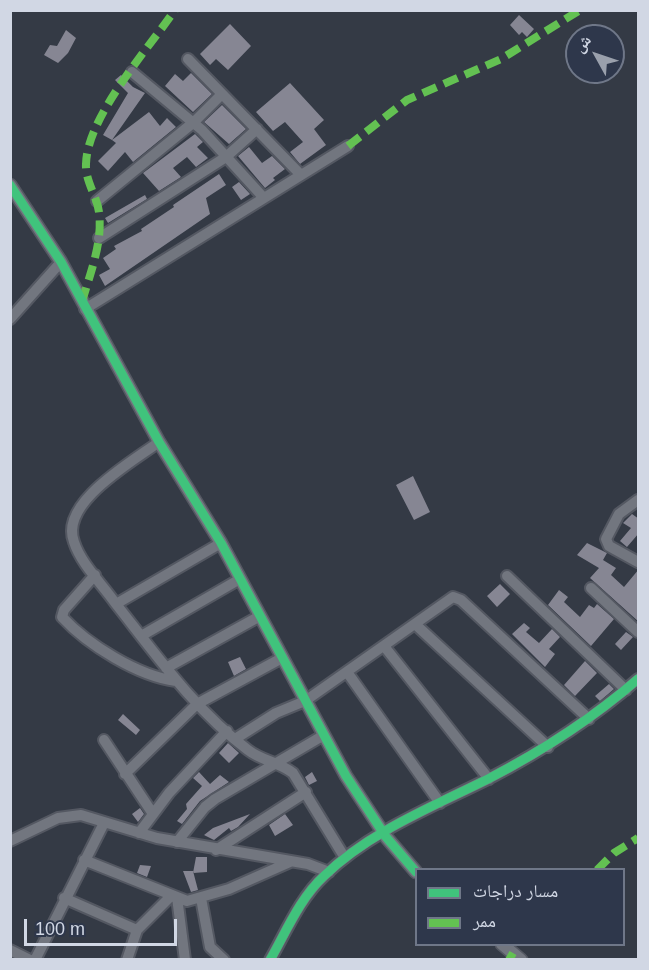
<!DOCTYPE html>
<meta charset="utf-8">
<style>
body{margin:0}
#map{position:relative;width:649px;height:970px;overflow:hidden;background:#343a45;font-family:Helvetica,"Noto Naskh Arabic",sans-serif}
canvas{display:block}
.frame{position:absolute;inset:0;border:12px solid #d1d7e4;pointer-events:none}
.legend{position:absolute;left:415px;top:868px;width:210px;height:78px;box-sizing:border-box;background:#2e374b;border:2px solid #6f7788;margin:0;padding:8px 10px;list-style:none;font-size:18px;color:#d1d7e4}
.legend li{display:flex;align-items:center;gap:12px;height:30px}
.legend b{width:30px;border:2px solid #6f7788}
.north{position:absolute;left:565px;top:24px;width:60px;height:60px;box-sizing:border-box;background:#2e374b;border:2px solid #6f7788;border-radius:50%;rotate:310deg;font-size:16px;font-weight:700;line-height:24px;text-align:center;color:#d1d7e4}
.north::after{content:'';display:block;margin:auto;width:21px;height:27px;background:#9aa0ac;clip-path:polygon(50% 0,100% 100%,50% 72%,0 100%)}
.scale{position:absolute;left:24px;top:919px;width:153px;height:27px;box-sizing:border-box;border:3px solid #d1d7e4;border-top:0;padding-left:8px;font-size:18px;line-height:21px;white-space:nowrap;color:#d1d7e4;-webkit-text-stroke:4px #2e374b;paint-order:stroke}
</style>
<div id="map">
<canvas width="649" height="970"></canvas>
<div class="frame"></div>
<ul class="legend">
<li><b style="height:8px;background:#40c37c"></b>مسار دراجات</li>
<li><b style="height:8px;background:#63c152"></b>ممر</li>
</ul>
<div class="north">ش</div>
<div class="scale">100 m</div>
</div>
<script>
const c = document.querySelector('canvas').getContext('2d');
c.lineJoin = 'round';
function paint(path, color) { c.fillStyle = color; c.fill(path, 'evenodd'); }
function trace(path, color, width, dash) { c.strokeStyle = color; c.lineWidth = width; c.lineCap = dash ? 'butt' : 'round'; c.setLineDash(dash || []); c.stroke(path); }
paint(new Path2D(`
 M 519,15 L 534,29 L 527,37 L 522,32 L 519,35 L 510,25 Z
 M 230,24 L 251,46 L 228,70 L 216,59 L 210,65 L 200,54 Z
 M 66,30 L 76,38 L 68,53 L 58,63 L 44,55 L 50,45 L 57,46 Z
 M 191,73 L 212,94 L 193,112 L 165,86 L 175,74 L 183,81 Z
 M 121,75 L 133,87 L 145,93 L 112,140 L 103,135 L 128,93 L 115,80 Z
 M 290,83 L 324,120 L 314,129 L 326,145 L 300,164 L 290,152 L 303,142 L 285,122 L 273,131 L 256,112 Z
 M 222,105 L 246,129 L 229,144 L 204,122 Z
 M 149,112 L 160,126 L 167,118 L 176,127 L 133,162 L 125,152 L 108,171 L 98,161 L 116,143 L 112,140 Z
 M 195,134 L 203,142 L 197,147 L 208,158 L 196,167 L 187,157 L 173,168 L 181,177 L 159,191 L 143,173 Z
 M 249,147 L 262,163 L 272,156 L 285,169 L 273,178 L 275,180 L 265,188 L 238,156 Z
 M 219,174 L 226,185 L 206,198 L 210,214 L 105,286 L 99,275 L 110,269 L 103,258 L 116,249 L 114,246 L 142,231 L 141,229 L 174,207 L 173,205 Z
 M 239,182 L 250,194 L 241,200 L 232,187 Z
 M 145,195 L 147,199 L 108,223 L 105,218 Z
 M 413,476 L 430,512 L 414,520 L 396,485 Z
 M 632,514 L 639,519 L 639,533 L 627,547 L 620,541 L 631,528 L 623,523 Z
 M 587,543 L 607,553 L 603,560 L 616,568 L 611,575 L 624,587 L 639,569 L 639,622 L 590,578 L 599,568 L 577,555 Z
 M 500,584 L 510,594 L 497,607 L 487,596 Z
 M 559,590 L 568,597 L 564,602 L 580,617 L 589,605 L 594,608 L 597,604 L 614,619 L 591,646 L 548,605 Z
 M 524,623 L 530,628 L 526,632 L 539,643 L 552,629 L 560,637 L 549,649 L 555,654 L 545,667 L 512,634 Z
 M 626,632 L 633,637 L 621,650 L 615,644 Z
 M 240,657 L 246,669 L 234,676 L 228,662 Z
 M 585,661 L 597,673 L 575,696 L 564,685 Z
 M 609,684 L 614,689 L 600,701 L 595,696 Z
 M 123,714 L 140,730 L 136,735 L 118,720 Z
 M 228,743 L 239,753 L 229,763 L 219,753 Z
 M 199,772 L 210,784 L 220,775 L 229,782 L 200,801 L 182,824 L 177,821 L 187,809 L 186,804 L 202,786 L 193,778 Z
 M 312,772 L 317,781 L 309,785 L 305,777 Z
 M 140,808 L 144,814 L 138,822 L 132,814 Z
 M 250,814 L 238,827 L 231,831 L 229,828 L 214,840 L 204,835 L 213,828 Z
 M 285,814 L 293,825 L 275,836 L 269,825 Z
 M 196,857 L 207,857 L 207,872 L 193,873 Z
 M 140,865 L 151,866 L 147,877 L 137,873 Z
 M 183,871 L 193,871 L 198,890 L 191,892 Z`), '#868693');
const minor = new Path2D(`
 M 188,59 L 301,175
 M 132,72 L 202,130 L 263,197
 M 97,201 L 194,122 L 222,94
 M 99,238 L 226,157 L 257,129
 M 85,309 L 348,146
 M 10,319 L 61,262
 M 159,442 C 132,462 59,503 74,542 C 81,564 103,585 116,604 L 221,543
 M 638,500 L 619,514 L 606,539 L 609,546 L 638,562
 M 95,575 L 64,610 L 62,617 C 88,645 138,676 176,681
 M 507,576 L 626,690
 M 591,588 L 638,632
 M 116,604 C 157,656 195,710 248,750 C 262,761 279,762 293,773 L 345,858
 M 415,624 L 548,747
 M 141,636 L 240,579
 M 384,646 L 489,779
 M 166,668 L 260,616
 M 347,672 L 440,803
 M 235,739 L 276,713 L 305,701 L 453,597 L 461,600 L 589,719
 M 104,740 L 153,814
 M 125,774 L 197,704 L 282,658
 M 139,833 L 169,793 L 227,731
 M 10,841 L 58,818 L 81,815 L 157,838 L 308,864 L 329,872
 M 177,842 L 205,807 L 215,799 L 324,735
 M 216,850 L 306,792
 M 84,860 L 187,901 L 229,889 L 290,862
 M 177,897 L 185,960
 M 64,898 L 137,930
 M 201,898 L 210,947 L 224,960
 M 10,950 L 30,960
 M 35,960 L 104,823
 M 127,960 L 137,930 L 172,895
 M 270,960 C 286,932 300,898 324,876 C 369,832 432,807 488,779 C 542,751 592,719 638,679`);
const tertiary = new Path2D(`
 M 10,185 L 61,262 L 159,442 L 221,543 L 346,776 L 386,837 L 416,872
 M 502,944 L 521,960`);
trace(minor, '#545862', 14);
trace(tertiary, '#545862', 15);
trace(minor, '#72767f', 10);
trace(tertiary, '#72767f', 12);
trace(new Path2D(`
 M 348,146 L 407,100 L 501,59 L 580,10
 M 82,302 C 90,273 103,243 99,212 C 97,196 85,181 86,164 C 87,117 148,49 175,10
 M 597,870 L 614,853 L 638,838
 M 509,960 L 513,953`), '#63c152', 8, [15, 8]);
trace(new Path2D(`
 M 10,185 L 61,262 L 159,442 L 221,543 L 346,776 L 386,837 L 416,872
 M 270,960 C 286,932 300,898 324,876 C 369,832 432,807 488,779 C 542,751 592,719 638,679`), '#40c37c', 9);
</script>
